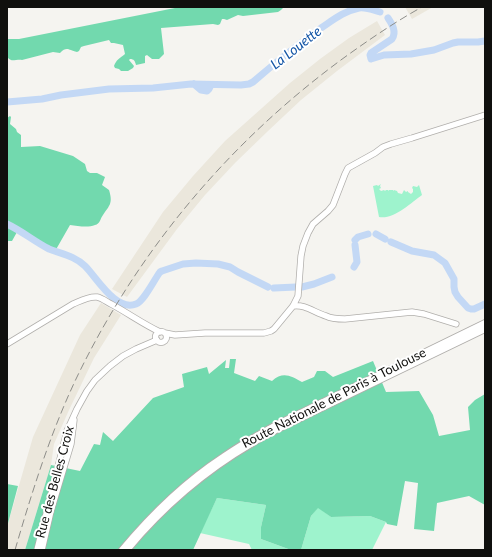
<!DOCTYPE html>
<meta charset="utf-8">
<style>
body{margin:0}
#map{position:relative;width:492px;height:557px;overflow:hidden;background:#f5f4f0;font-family:Lato,sans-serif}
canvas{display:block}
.frame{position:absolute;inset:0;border:8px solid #10100e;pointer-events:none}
</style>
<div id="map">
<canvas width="492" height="557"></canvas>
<div class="frame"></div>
</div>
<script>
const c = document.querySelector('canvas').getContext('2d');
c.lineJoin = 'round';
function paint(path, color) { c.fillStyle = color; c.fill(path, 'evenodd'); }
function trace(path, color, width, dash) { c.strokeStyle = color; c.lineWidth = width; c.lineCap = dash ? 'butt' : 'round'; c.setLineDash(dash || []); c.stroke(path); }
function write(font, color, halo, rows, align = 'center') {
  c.font = font + ' Lato,sans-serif'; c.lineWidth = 4; c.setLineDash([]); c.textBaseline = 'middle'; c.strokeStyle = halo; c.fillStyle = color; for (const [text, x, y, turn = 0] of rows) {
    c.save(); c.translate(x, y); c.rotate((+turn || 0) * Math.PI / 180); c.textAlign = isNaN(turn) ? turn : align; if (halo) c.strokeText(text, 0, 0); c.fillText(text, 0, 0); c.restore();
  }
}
paint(new Path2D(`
 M 405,7 L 433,7 L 412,19 Z
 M 377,21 L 385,35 L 337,71 L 301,100 L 268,131 L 235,163 L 205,195 L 177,229 L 127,297 L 112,289 L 163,212 L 193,176 L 225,141 L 290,83 L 320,59 L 349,38 Z
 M 101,303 L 121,315 L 94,358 L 69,410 L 54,444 L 51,465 L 25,550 L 7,550 L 7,527 L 33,437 L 80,335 Z`), '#ebe7dc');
paint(new Path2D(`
 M 381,184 L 380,186 L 381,188 L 379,189 L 381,191 L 384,190 L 385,191 L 386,190 L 388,190 L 388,191 L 389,190 L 393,190 L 393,191 L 394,190 L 397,191 L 398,193 L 402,194 L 404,190 L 406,192 L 408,191 L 408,192 L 411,194 L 413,192 L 413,189 L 412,188 L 413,186 L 417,187 L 419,185 L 422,195 C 411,203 393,220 379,217 L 373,186 L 377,185 L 378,186 Z
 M 217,498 L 266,505 L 261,527 L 261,539 L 291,550 L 252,550 L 249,544 L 200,533 Z
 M 318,507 L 331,517 L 370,516 L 386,522 L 372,550 L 301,550 L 311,516 Z`), '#9ef3cd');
paint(new Path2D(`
 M 180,7 L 286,7 L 283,8 L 281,10 L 278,12 L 243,16 L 238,15 L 227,20 L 224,19 L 222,19 L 220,24 L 218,25 L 213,24 L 161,28 L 164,54 L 159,59 L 152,59 L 147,55 L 145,56 L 145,63 L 136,65 C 135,61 134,59 130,59 L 129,60 L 134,66 L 133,68 L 128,71 L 121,71 L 119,69 L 115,68 L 114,66 C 116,60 120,58 125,54 L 123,45 L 114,43 L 111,43 L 109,40 L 84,46 L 81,47 L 79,51 L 77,52 C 68,50 67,46 60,53 L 53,52 L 22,60 C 19,59 13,61 11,60 C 9,59 8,58 7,57 L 7,39 L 19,39 Z
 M 10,116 L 11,117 L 10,124 L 16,129 L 17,132 L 21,135 L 21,147 L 40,146 L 73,156 L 85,164 L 87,171 L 90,173 L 97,173 L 105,177 L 102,185 L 109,190 C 113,203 110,205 103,215 C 100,219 100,224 95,225 C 88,228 78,226 70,225 L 54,253 L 40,246 L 17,232 L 12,241 L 7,241 L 7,118 Z
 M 230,359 L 236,359 L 234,373 L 255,381 L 259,376 L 272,381 C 283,371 291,376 302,382 L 314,377 L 317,371 L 325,371 L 333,377 L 373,361 L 386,392 L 419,391 L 433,415 L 439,436 L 470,430 L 468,407 L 475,400 L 485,394 L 485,505 L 469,496 L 437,503 L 434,531 L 414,529 L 418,483 L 405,481 L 397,526 L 387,524 L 386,522 L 370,516 L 331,517 L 318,508 L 311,516 L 301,550 L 291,550 L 261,539 L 261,527 L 266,505 L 217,498 L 193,550 L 25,550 L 51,465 L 80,471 L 94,444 L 100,445 L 103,432 L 113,441 L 153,398 L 184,387 L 182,374 L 207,367 L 209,374 L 226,360 L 225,368 L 229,368 Z
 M 7,484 L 18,486 L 7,527 Z`), '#72d9ae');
trace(new Path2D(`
 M 388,18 C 392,24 397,32 392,39 L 371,53 L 370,55 L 371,59 L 384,55 L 411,54 L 434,50 L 453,43 L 458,42 L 478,42 L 485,41
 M 194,84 L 201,90 L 207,91 L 209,89 L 211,85
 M 7,102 L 42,99 L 61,95 L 109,89 L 153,88 L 191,84 L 241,85 L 249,84 L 253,82 C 275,63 297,45 321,28 C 333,20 344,11 359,8 C 366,7 373,10 380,12
 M 7,224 C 22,231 35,242 49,249 C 62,254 75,256 85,266 C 97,278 116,312 136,304 C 144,301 154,280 160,272 L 162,271 L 183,264 L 196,263 L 218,264 L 230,267 L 238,272 L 268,287
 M 376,234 L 385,239
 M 355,240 L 358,237 L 368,234
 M 391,242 L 412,251 L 434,255 L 445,263 L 454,279 L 454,287 L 455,292 L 458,297 L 468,308 L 471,309 L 474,309 L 485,304
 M 354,267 L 357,262 L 355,245
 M 302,287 L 314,284 L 332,277
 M 274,288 L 296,287`), '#c3d8f5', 7);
const secondary = new Path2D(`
 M 293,306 C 305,304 315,313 326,316 C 332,319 338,319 345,319 L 412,312 L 424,314 L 456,324
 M155.5 337a5.5 5.5 0 1 1 11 0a5.5 5.5 0 1 1-11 0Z
 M 165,333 L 175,335 L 205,333 L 264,333 L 271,331 L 274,329 L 293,306 L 298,296 L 301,256 L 303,246 L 308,233 L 313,224 L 328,211 L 333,205 L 345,174 L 348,168 L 375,153 L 383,147 L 391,144 L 412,138 L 485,115
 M 7,344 L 73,304 C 80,301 89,296 97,297 C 102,298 107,302 111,304 C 128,313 143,324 160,332
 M 37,550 L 67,431 L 77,409 L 87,391 L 95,380 L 110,366 L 123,356 L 136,349 L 157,340
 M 42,550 L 51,511 L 71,444 L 74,420`);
const primary = new Path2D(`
 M 122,550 C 151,515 185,482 223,457 C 240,445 258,435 276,425 L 485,323
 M 127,550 C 162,508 205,471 251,444 C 260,438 269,434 278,429 L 485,329`);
trace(secondary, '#b0aeab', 7);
trace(primary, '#b0aeab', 8);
trace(secondary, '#fff', 5.5);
trace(primary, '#fff', 6);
trace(new Path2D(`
 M 15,550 C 32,492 50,434 76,379 C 138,250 230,141 345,57 C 370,39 395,22 422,7`), '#8d8d89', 1, [8, 4]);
write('13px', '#10100e', '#fff', [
 ["Route Nationale de Paris à Toulouse",334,398,-27],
 ["Rue des Belles Croix",55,482,-75]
]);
write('italic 14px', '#1355a6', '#fff', [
 ["La Louette",296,48,-38]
]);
</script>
